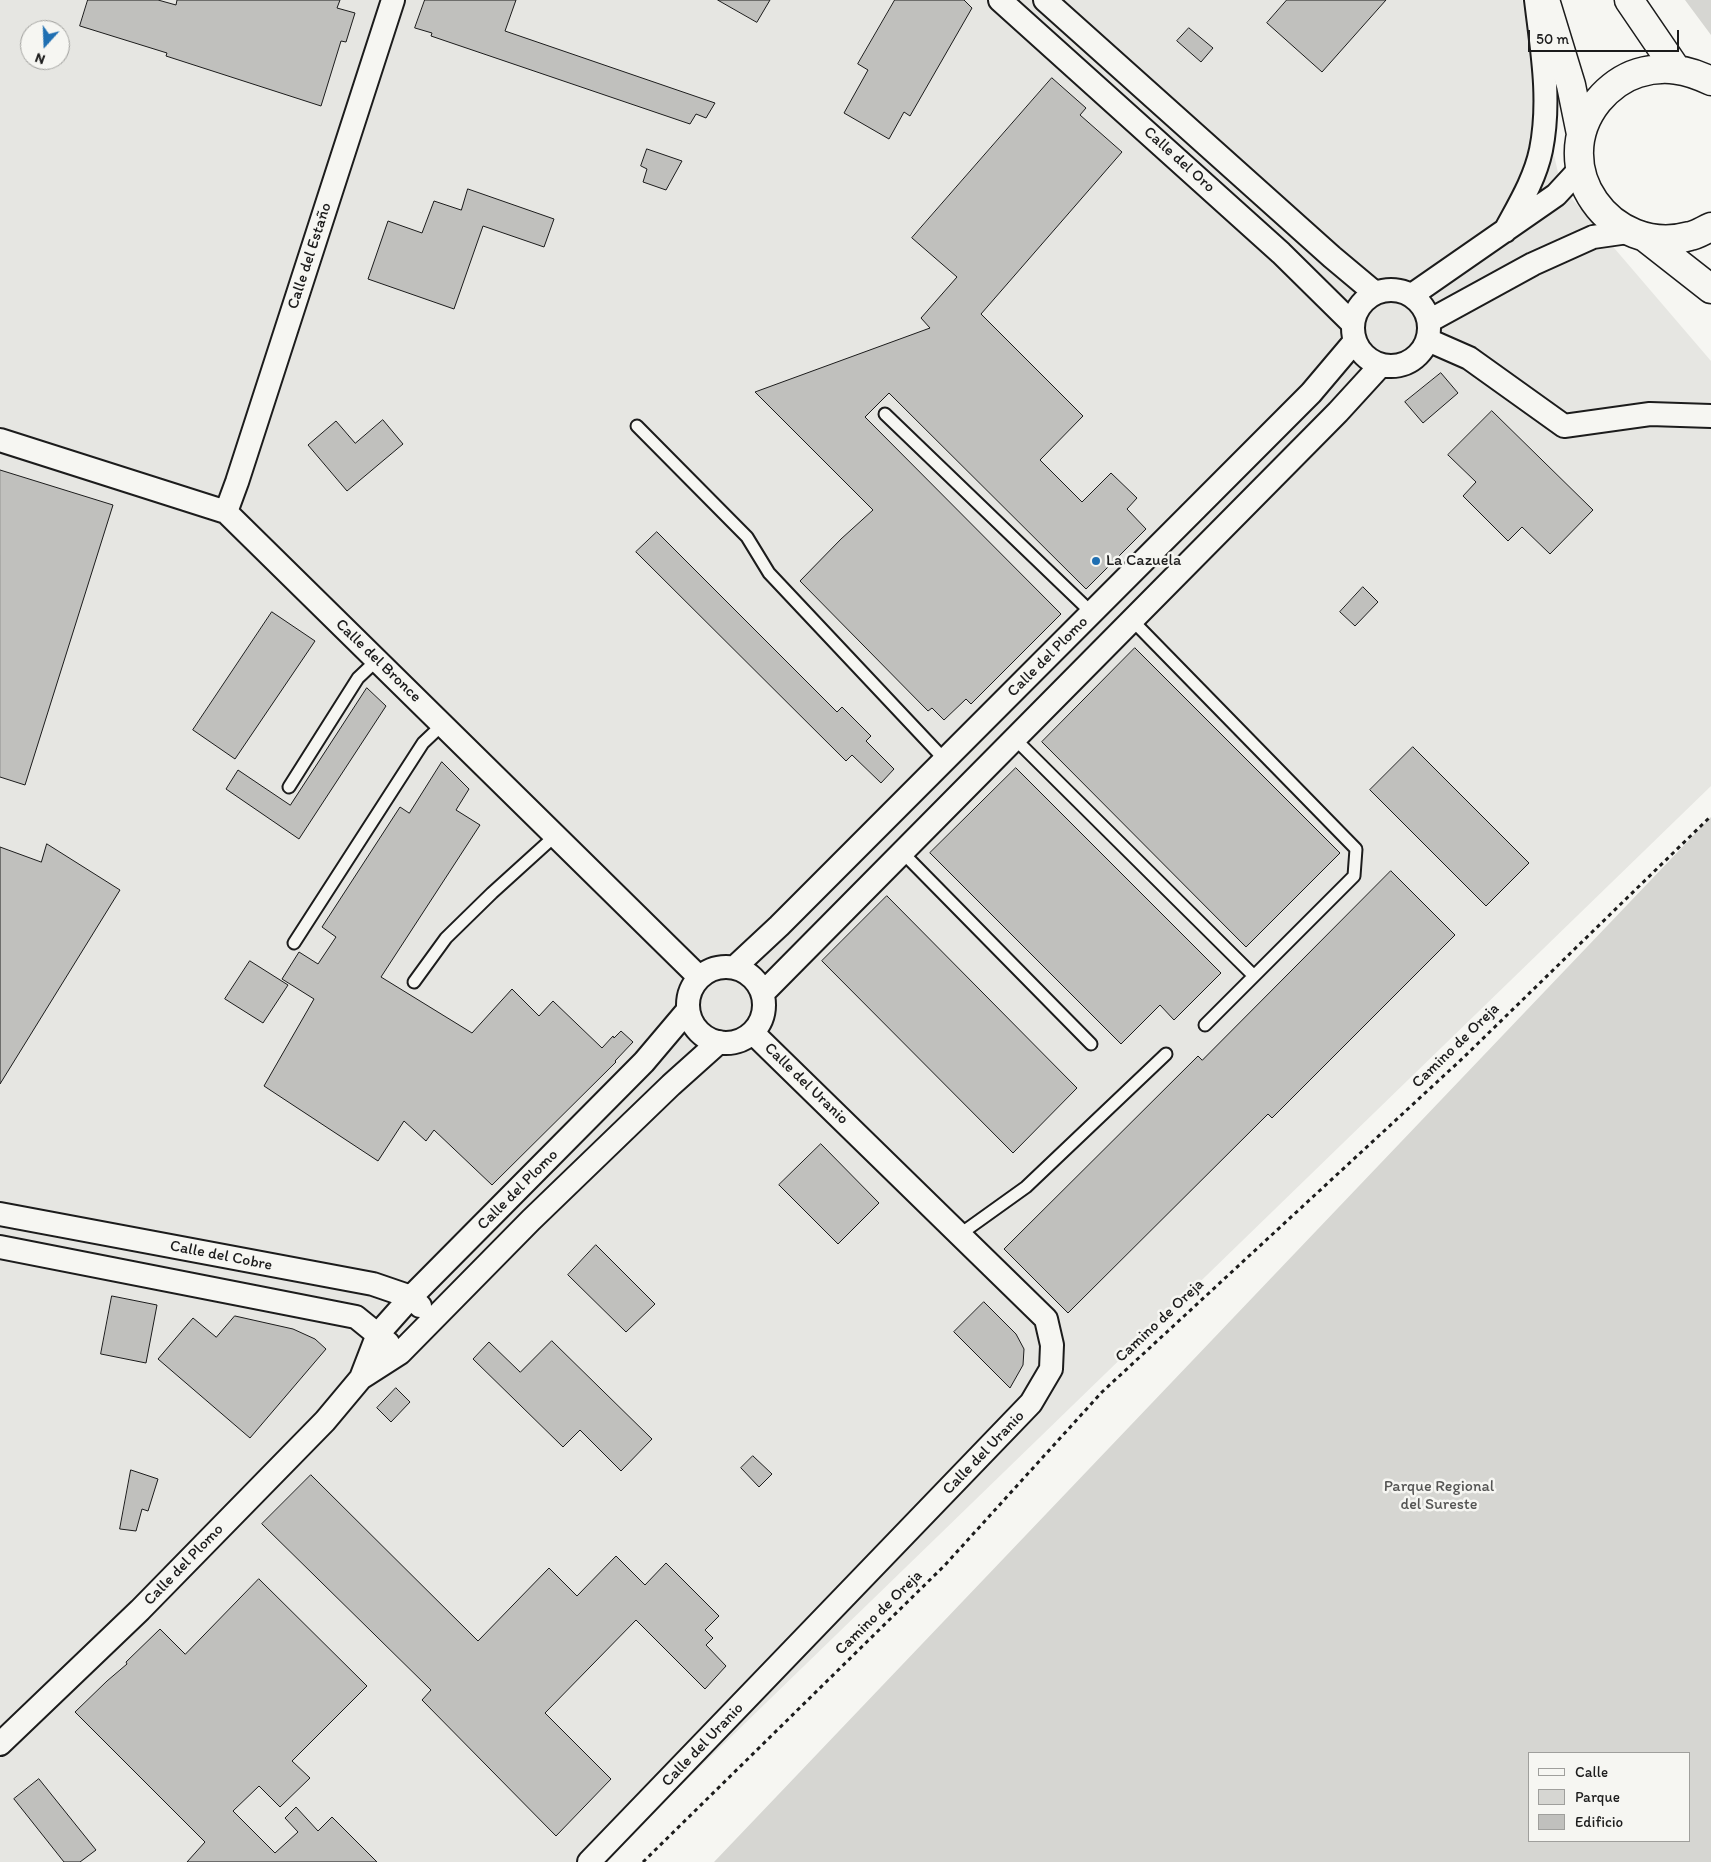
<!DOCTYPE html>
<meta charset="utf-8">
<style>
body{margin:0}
#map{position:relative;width:1711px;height:1862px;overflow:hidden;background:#f6f6f2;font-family:Itim,sans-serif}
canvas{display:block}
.legend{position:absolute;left:1528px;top:1752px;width:162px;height:90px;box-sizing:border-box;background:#f6f6f2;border:1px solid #9f9f9c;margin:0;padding:6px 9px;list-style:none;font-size:15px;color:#1c1c1c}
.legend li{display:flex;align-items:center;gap:10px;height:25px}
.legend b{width:25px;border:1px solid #9f9f9c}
.north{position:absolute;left:20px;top:20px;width:50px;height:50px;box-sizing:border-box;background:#f6f6f2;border:1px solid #9f9f9c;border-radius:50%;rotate:200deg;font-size:14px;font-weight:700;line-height:20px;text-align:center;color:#1c1c1c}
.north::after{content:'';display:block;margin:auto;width:18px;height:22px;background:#1f6fb2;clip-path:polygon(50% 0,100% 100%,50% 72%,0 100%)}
.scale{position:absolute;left:1528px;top:30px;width:151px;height:22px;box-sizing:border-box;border:2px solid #1c1c1c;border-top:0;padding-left:6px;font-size:15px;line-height:18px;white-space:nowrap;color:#1c1c1c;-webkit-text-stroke:4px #f6f6f2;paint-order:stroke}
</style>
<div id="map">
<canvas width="1711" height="1862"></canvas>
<ul class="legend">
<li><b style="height:6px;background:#f6f6f2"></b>Calle</li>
<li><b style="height:14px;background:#d6d6d2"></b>Parque</li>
<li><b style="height:14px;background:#c0c0bd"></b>Edificio</li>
</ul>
<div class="north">N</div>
<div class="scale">50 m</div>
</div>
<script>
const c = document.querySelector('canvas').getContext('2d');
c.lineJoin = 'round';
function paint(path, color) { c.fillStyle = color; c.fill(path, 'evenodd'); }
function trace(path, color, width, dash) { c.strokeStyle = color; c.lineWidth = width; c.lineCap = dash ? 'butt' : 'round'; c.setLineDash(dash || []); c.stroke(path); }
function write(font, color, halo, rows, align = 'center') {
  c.font = font + ' Itim,sans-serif'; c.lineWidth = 5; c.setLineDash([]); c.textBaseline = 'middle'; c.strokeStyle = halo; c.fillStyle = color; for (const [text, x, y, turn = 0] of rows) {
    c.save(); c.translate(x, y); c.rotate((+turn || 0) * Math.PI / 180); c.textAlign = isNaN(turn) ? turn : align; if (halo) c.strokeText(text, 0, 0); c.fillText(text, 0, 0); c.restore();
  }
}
paint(new Path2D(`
 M 0,0 L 1522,0 L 1541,97 L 1561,186 L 1711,361 L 1711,786 L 602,1862 L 0,1862 ZM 30,30 L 60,30 L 60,60 L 30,60 Z`), '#e6e6e2');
paint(new Path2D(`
 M 1685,0 L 1711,0 L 1711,35 Z
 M 1711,817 L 1711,1862 L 714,1862 ZM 1530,1753 L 1690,1753 L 1690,1841 L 1530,1841 Z`), '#d6d6d2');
const building = new Path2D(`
 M 88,0 L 158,0 L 176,5 L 177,0 L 340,0 L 337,8 L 355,13 L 346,42 L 341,41 L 321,106 L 166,56 L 167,53 L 80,26 Z
 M 425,0 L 516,0 L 505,31 L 715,103 L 706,118 L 696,114 L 690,124 L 431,36 L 432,33 L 415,28 Z
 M 718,0 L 770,0 L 757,22 Z
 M 895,0 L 964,0 L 972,8 L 910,116 L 904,112 L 889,139 L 844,113 L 868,70 L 858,64 Z
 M 1287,0 L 1386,0 L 1322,72 L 1267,23 Z
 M 1189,28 L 1213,48 L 1201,62 L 1177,41 Z
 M 1052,78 L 1086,108 L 1080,115 L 1122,152 L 981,314 L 1083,416 L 1040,460 L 1082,502 L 1111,473 L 1137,498 L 1127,509 L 1146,529 L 1086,589 L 889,393 L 865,417 L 1061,614 L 971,704 L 966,699 L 944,720 L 932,708 L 928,711 L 800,581 L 841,539 L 873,510 L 755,392 L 930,328 L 921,318 L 957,277 L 912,238 Z
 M 647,149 L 682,161 L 666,190 L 643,182 L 647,169 L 641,166 Z
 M 468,189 L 554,219 L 544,247 L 483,226 L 454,309 L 368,279 L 388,221 L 422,233 L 434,201 L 461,210 Z
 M 1441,373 L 1458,393 L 1423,423 L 1405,402 Z
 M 1492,411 L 1593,510 L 1550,554 L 1522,527 L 1508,541 L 1463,496 L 1476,482 L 1448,455 Z
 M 383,420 L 403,444 L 347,491 L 308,445 L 336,421 L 355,443 Z
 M 0,470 L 113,505 L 25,785 L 0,777 Z
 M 657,532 L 837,712 L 842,707 L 871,736 L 866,741 L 894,769 L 881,783 L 852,755 L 846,761 L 636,552 Z
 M 1363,587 L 1378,602 L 1355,626 L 1340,612 Z
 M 272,612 L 315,641 L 235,759 L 193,730 Z
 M 1135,648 L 1340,853 L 1246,947 L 1042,742 Z
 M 367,688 L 386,706 L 299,839 L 226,789 L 238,770 L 290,805 Z
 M 1413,747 L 1529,863 L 1486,906 L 1370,790 Z
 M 442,762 L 469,789 L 456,810 L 480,825 L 381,977 L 472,1033 L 512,989 L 539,1016 L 553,1001 L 602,1048 L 613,1036 L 614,1038 L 621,1031 L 633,1042 L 615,1061 L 616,1062 L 492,1185 L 434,1130 L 426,1141 L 404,1121 L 378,1161 L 264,1086 L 314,999 L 282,979 L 299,952 L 318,964 L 336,937 L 322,927 L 400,807 L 409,813 Z
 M 1016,768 L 1221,973 L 1174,1020 L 1160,1005 L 1121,1044 L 930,853 Z
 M 47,844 L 120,890 L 0,1084 L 0,847 L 41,862 Z
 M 1391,871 L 1455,935 L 1272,1118 L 1268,1114 L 1068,1313 L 1004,1249 L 1198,1056 L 1202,1060 Z
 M 887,896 L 1077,1088 L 1013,1153 L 822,961 Z
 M 250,961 L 288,985 L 263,1023 L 225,999 Z
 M 821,1144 L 879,1203 L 838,1244 L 779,1185 Z
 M 596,1245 L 655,1304 L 626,1332 L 568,1275 Z
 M 112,1296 L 157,1305 L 146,1363 L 101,1354 Z
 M 984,1302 L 1016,1334 L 1024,1349 L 1023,1365 L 1010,1388 L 954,1332 Z
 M 235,1316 L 293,1329 L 315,1339 L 326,1349 L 250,1438 L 158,1359 L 193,1318 L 216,1337 Z
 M 552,1341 L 652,1439 L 621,1471 L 580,1430 L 563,1447 L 473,1359 L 489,1342 L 520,1372 Z
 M 396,1388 L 410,1402 L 391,1422 L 377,1408 Z
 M 753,1456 L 772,1474 L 759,1487 L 741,1468 Z
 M 131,1470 L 158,1479 L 148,1511 L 142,1509 L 136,1531 L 120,1529 Z
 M 311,1475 L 478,1641 L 549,1568 L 577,1596 L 616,1556 L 645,1585 L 666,1563 L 719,1616 L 705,1630 L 713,1638 L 706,1645 L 726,1666 L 705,1689 L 636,1620 L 545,1713 L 611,1779 L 556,1836 L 422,1700 L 431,1690 L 262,1524 Z
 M 259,1579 L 367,1686 L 292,1761 L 310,1778 L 280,1807 L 259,1786 L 233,1811 L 275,1853 L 298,1832 L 285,1818 L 296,1807 L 318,1831 L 332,1817 L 377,1862 L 187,1862 L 205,1842 L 75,1712 L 107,1681 L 127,1664 L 126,1662 L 160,1629 L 185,1654 Z
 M 39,1779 L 96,1850 L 80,1862 L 64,1862 L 14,1799 Z`);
paint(building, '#c0c0bd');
trace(building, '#1c1c1c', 1);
const service = new Path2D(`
 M 885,414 L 1092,613
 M 637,426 L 747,537 L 769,573 L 945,760
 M 1132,620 L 1356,849 L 1354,876 L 1205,1025
 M 1014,738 L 1253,975
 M 289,787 L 358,678 L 377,660
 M 902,852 L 1091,1044
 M 294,943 L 423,743 L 443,724
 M 414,982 L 446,938 L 492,893 L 556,835
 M 959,1235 L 1026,1187 L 1166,1054`);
const minor = new Path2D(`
 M 1000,0 L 1281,253 L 1353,324
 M 1045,0 L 1332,257 L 1375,293
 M 1505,231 C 1519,205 1535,179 1541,150 C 1551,100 1542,50 1536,0
 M1353 328a38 38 0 1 1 76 0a38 38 0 1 1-76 0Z
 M 1412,295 L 1556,195 L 1580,169
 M 1429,321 L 1533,264 L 1593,237 L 1628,232
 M 1428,340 L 1469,358 L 1564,426 L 1650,414 L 1711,416
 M 0,440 L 226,512 L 699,977
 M 226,512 L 237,482 L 393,0
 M688 1005a38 38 0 1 1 76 0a38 38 0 1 1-76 0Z
 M 735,967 L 779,926 L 1311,393 L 1355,341
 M 763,993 L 1338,412 L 1381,365
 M 0,1214 L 373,1284 L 411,1297 L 420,1306
 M 0,1247 L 356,1317 L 388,1343
 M 361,1378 L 378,1334 L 411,1297 L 644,1062 L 688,1010
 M 0,1744 L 140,1610 L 325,1421 L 361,1378 L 400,1353 L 531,1220 L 671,1085 L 719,1042
 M 589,1862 L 1031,1403 L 1051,1369 L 1052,1345 L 1046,1319 L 753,1033`);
const secondary = new Path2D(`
 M 1545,0 L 1571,85 L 1581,134
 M 1629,0 L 1676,69
 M 1711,81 C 1687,69 1664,65 1638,73 C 1622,78 1609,88 1598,101 C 1545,167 1611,258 1690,236 C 1697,235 1704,230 1711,227
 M 1646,238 L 1711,289`);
trace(service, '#1c1c1c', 15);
trace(minor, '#1c1c1c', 26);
trace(secondary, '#1c1c1c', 31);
trace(new Path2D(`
 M 643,1862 L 945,1565 L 1102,1392 L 1464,1057 L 1711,816`), '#1c1c1c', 3, [4, 4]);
trace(service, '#f6f6f2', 11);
trace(minor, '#f6f6f2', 22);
trace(secondary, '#f6f6f2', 28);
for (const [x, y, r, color] of [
 [1096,561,5,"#1f6fb2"]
]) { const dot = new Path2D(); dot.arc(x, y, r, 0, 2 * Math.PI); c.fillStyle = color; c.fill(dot); trace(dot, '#f6f6f2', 2); }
write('16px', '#1c1c1c', '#f6f6f2', [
 ["Calle del Oro",1179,160,42],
 ["Calle del Estaño",310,256,-72],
 ["Calle del Plomo",1048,657,-45],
 ["Calle del Bronce",378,661,44],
 ["Camino de Oreja",1456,1046,-44],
 ["Calle del Uranio",806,1084,44],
 ["Calle del Plomo",518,1190,-45],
 ["Calle del Cobre",221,1256,11],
 ["Camino de Oreja",1160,1321,-43],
 ["Calle del Uranio",984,1453,-46],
 ["Calle del Plomo",184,1565,-46],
 ["Camino de Oreja",879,1613,-44],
 ["Calle del Uranio",703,1745,-46]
]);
write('16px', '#1c1c1c', '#f6f6f2', [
 ["La Cazuela",1106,561]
], 'left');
write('16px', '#545453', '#f6f6f2', [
 ["Parque Regional",1439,1487],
 ["del Sureste",1439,1505]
]);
</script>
